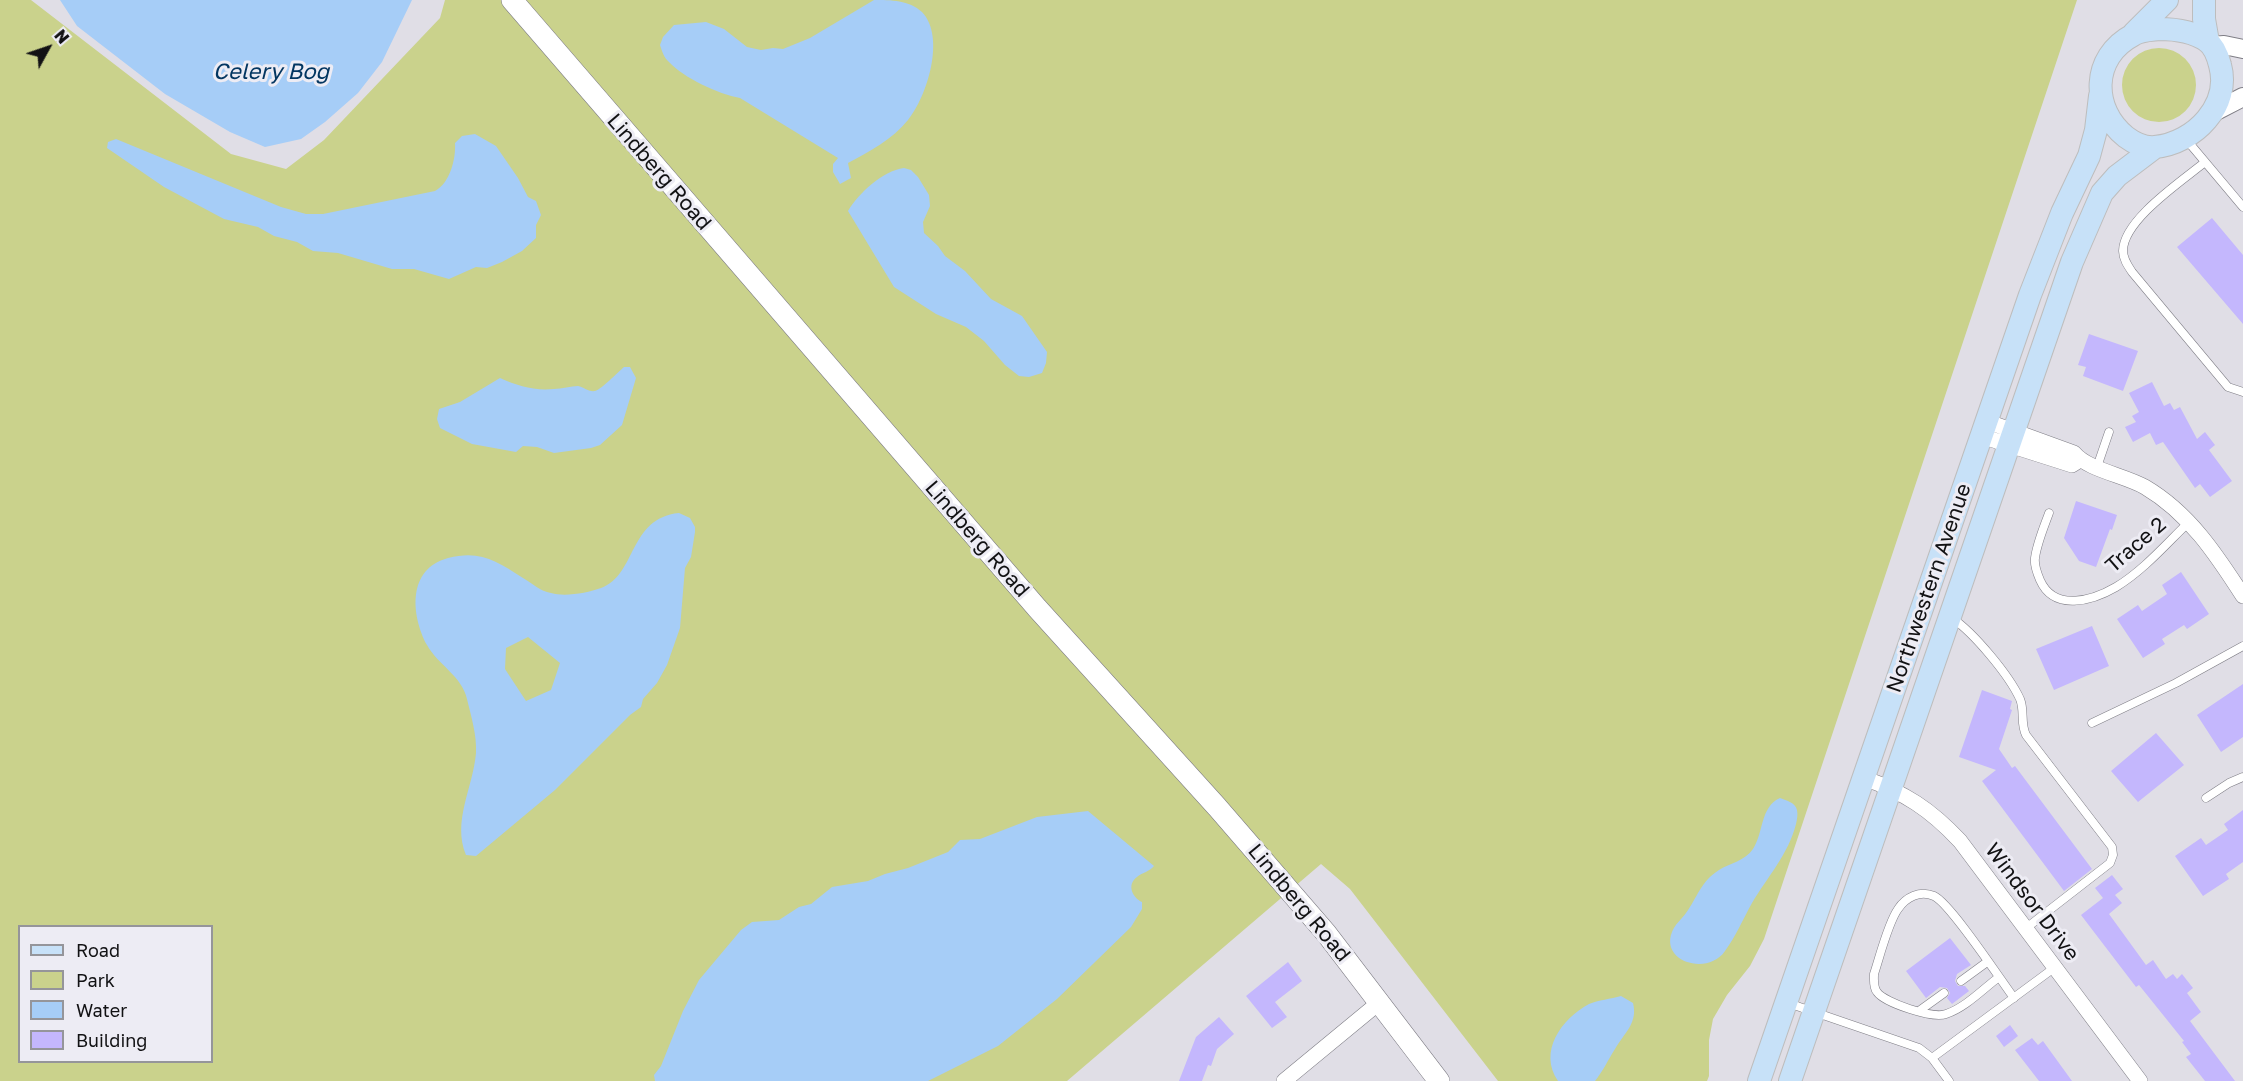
<!DOCTYPE html>
<style>
body{margin:0}
#map{position:relative;width:2243px;height:1081px;overflow:hidden;background:#e0dee6;font-family:"Golos Text",sans-serif}
canvas{display:block}
.legend{position:absolute;left:18px;top:925px;width:195px;height:138px;box-sizing:border-box;background:#edecf4;border:2px solid #95959a;margin:0;padding:8px 10px;list-style:none;font-size:18px;color:#121214}
.legend li{display:flex;align-items:center;gap:12px;height:30px}
.legend b{width:30px;border:2px solid #95959a}
.north{position:absolute;left:18px;top:18px;width:60px;height:60px;-webkit-text-stroke:4px #edecf4;paint-order:stroke;rotate:50deg;font-size:16px;font-weight:700;line-height:24px;text-align:center;color:#121214}
.north::after{content:'';display:block;margin:auto;width:21px;height:27px;background:#121214;clip-path:polygon(50% 0,100% 100%,50% 72%,0 100%)}
</style>
<div id="map">
<canvas width="2243" height="1081"></canvas>
<ul class="legend">
<li><b style="height:8px;background:#c7e1f8"></b>Road</li>
<li><b style="height:16px;background:#cad28c"></b>Park</li>
<li><b style="height:16px;background:#a6cdf7"></b>Water</li>
<li><b style="height:16px;background:#c4b7fd"></b>Building</li>
</ul>
<div class="north">N</div>
</div>
<script>
const c = document.querySelector('canvas').getContext('2d');
c.lineJoin = 'round';
function paint(path, color) { c.fillStyle = color; c.fill(path, 'evenodd'); }
function trace(path, color, width, dash) { c.strokeStyle = color; c.lineWidth = width; c.lineCap = dash ? 'butt' : 'round'; c.setLineDash(dash || []); c.stroke(path); }
function write(font, color, halo, rows, align = 'center') {
  c.font = font + ' "Golos Text",sans-serif'; c.lineWidth = 6; c.setLineDash([]); c.textBaseline = 'middle'; c.strokeStyle = halo; c.fillStyle = color; for (const [text, x, y, turn = 0] of rows) {
    c.save(); c.translate(x, y); c.rotate((+turn || 0) * Math.PI / 180); c.textAlign = isNaN(turn) ? turn : align; if (halo) c.strokeText(text, 0, 0); c.fillText(text, 0, 0); c.restore();
  }
}
paint(new Path2D(`
 M 0,0 L 31,0 L 231,154 L 286,169 L 324,140 L 440,18 L 445,0 L 2077,0 L 1764,939 L 1750,966 L 1727,995 L 1713,1019 L 1709,1040 L 1709,1076 L 1707,1081 L 1498,1081 L 1350,889 L 1321,864 L 1067,1081 L 0,1081 ZM 20,926 L 212,926 L 212,1062 L 20,1062 Z
 M2122 85a37 37 0 1 1 74 0a37 37 0 1 1-74 0Z`), '#cad28c');
paint(new Path2D(`
 M 60,0 L 412,0 L 382,62 L 358,93 L 325,122 L 301,139 L 265,147 L 230,132 L 165,94 L 77,26 Z
 M 874,0 C 891,0 909,0 922,12 C 946,37 927,97 908,120 C 893,139 869,152 848,163 L 851,178 L 840,184 L 833,172 L 833,164 L 838,158 L 740,98 C 718,94 684,78 669,62 C 664,58 662,51 660,45 L 663,37 L 674,25 L 706,22 L 724,29 L 747,47 L 761,50 L 773,48 L 783,49 L 810,38 Z
 M 475,134 L 496,146 L 518,178 L 528,197 L 536,201 L 541,215 L 536,225 L 536,238 L 522,251 L 502,262 L 487,268 L 476,267 L 449,279 L 414,269 L 392,269 L 338,253 L 313,251 L 297,242 L 274,236 L 258,227 L 224,219 L 164,187 L 107,148 L 108,142 L 116,139 L 281,207 L 306,214 L 323,214 L 435,191 C 450,183 456,159 455,143 L 462,136 Z
 M 904,168 L 911,170 L 918,177 L 929,195 L 930,206 L 923,222 L 924,233 L 938,246 L 945,256 L 965,271 L 991,299 L 1022,316 L 1047,352 L 1046,363 L 1042,373 L 1029,377 L 1019,376 L 1005,365 L 984,341 L 966,327 L 936,314 L 894,287 L 848,211 C 859,193 882,171 904,168 Z
 M 624,367 L 630,367 L 636,378 L 622,425 L 600,445 L 591,448 L 554,453 L 537,447 L 523,446 L 516,452 L 472,444 L 440,428 L 437,419 L 439,409 L 460,402 L 500,378 C 518,386 534,391 554,389 C 562,389 571,386 578,386 C 584,387 588,392 595,391 C 602,389 617,373 624,367 Z
 M 679,513 L 690,518 L 695,527 L 695,532 L 691,557 L 685,568 L 680,628 L 667,665 L 657,683 L 643,699 L 641,707 L 630,715 L 555,790 L 476,856 L 466,855 C 452,821 473,788 476,753 C 477,735 471,716 467,699 C 462,676 438,665 427,645 C 411,615 407,569 448,558 C 481,550 496,561 523,578 C 533,584 540,591 551,593 C 565,597 587,593 601,588 C 637,575 628,518 679,513 ZM 528,637 L 560,663 L 551,690 L 526,701 L 505,669 L 506,648 Z
 M 1780,798 C 1787,801 1795,802 1797,810 C 1798,815 1797,819 1796,824 C 1788,855 1768,876 1752,903 C 1743,919 1736,936 1725,951 C 1708,976 1660,962 1672,932 C 1675,924 1681,920 1686,913 C 1697,898 1701,881 1719,870 C 1730,863 1745,861 1753,849 C 1764,832 1760,807 1780,798 Z
 M 1088,811 L 1154,866 C 1149,872 1143,872 1137,877 C 1126,885 1133,898 1142,902 L 1142,909 L 1131,927 L 1057,999 L 998,1046 L 928,1081 L 655,1081 L 654,1075 L 661,1066 L 683,1011 L 699,980 L 741,930 L 752,922 L 779,920 L 799,907 L 811,904 L 832,887 L 868,881 L 885,874 L 908,868 L 948,852 L 960,840 L 980,839 L 1037,817 Z
 M 1621,996 L 1633,1003 C 1638,1023 1625,1032 1615,1049 C 1608,1060 1603,1071 1595,1081 L 1558,1081 C 1538,1052 1561,1019 1589,1004 C 1598,1000 1611,999 1621,996 Z`), '#a6cdf7');
paint(new Path2D(`
 M 2212,218 L 2243,255 L 2243,324 L 2177,247 Z
 M 2089,334 L 2138,351 L 2123,391 L 2083,376 L 2086,367 L 2078,365 Z
 M 2152,382 L 2164,406 L 2170,403 L 2174,410 L 2180,407 L 2197,439 L 2205,432 L 2215,445 L 2209,450 L 2232,481 L 2210,497 L 2200,484 L 2195,488 L 2163,442 L 2156,445 L 2150,433 L 2133,442 L 2125,427 L 2136,422 L 2132,416 L 2139,412 L 2129,393 Z
 M 2076,501 L 2117,515 L 2112,530 L 2110,529 L 2096,567 L 2079,561 L 2064,538 Z
 M 2181,572 L 2209,614 L 2187,629 L 2184,625 L 2162,639 L 2165,644 L 2143,658 L 2117,619 L 2138,605 L 2142,611 L 2167,594 L 2162,585 Z
 M 2092,626 L 2109,666 L 2054,690 L 2036,649 Z
 M 2243,684 L 2243,737 L 2221,752 L 2197,715 Z
 M 1982,690 L 2012,701 L 2010,709 L 2012,710 L 1999,749 L 2012,768 L 2015,766 L 2092,869 L 2064,891 L 1982,781 L 1996,770 L 1959,757 Z
 M 2156,733 L 2184,765 L 2138,802 L 2111,771 Z
 M 2243,810 L 2243,862 L 2226,874 L 2229,879 L 2203,896 L 2175,856 L 2201,838 L 2206,845 L 2228,830 L 2224,824 Z
 M 2112,875 L 2123,889 L 2115,895 L 2122,903 L 2109,914 L 2146,965 L 2153,960 L 2166,979 L 2173,974 L 2177,979 L 2182,974 L 2193,988 L 2187,993 L 2201,1012 L 2190,1021 L 2235,1081 L 2205,1081 L 2186,1057 L 2191,1054 L 2182,1042 L 2184,1041 L 2139,985 L 2136,987 L 2081,915 L 2103,898 L 2095,888 Z
 M 1950,938 L 1971,965 L 1957,974 L 1955,981 L 1958,986 L 1965,986 L 1969,991 L 1952,1004 L 1947,998 L 1950,993 L 1947,988 L 1940,987 L 1926,998 L 1906,971 Z
 M 1288,962 L 1302,981 L 1275,1002 L 1287,1017 L 1272,1028 L 1246,996 Z
 M 1219,1017 L 1234,1034 L 1217,1049 L 1211,1066 L 1208,1065 L 1202,1081 L 1179,1081 L 1196,1037 Z
 M 2010,1025 L 2018,1036 L 2004,1047 L 1996,1036 Z
 M 2032,1038 L 2038,1045 L 2043,1041 L 2072,1081 L 2039,1081 L 2015,1050 Z`), '#c4b7fd');
const service = new Path2D(`
 M 2185,138 L 2243,207
 M 2205,162 C 2182,181 2123,220 2123,251 C 2123,259 2128,266 2132,272 L 2228,387 L 2243,392
 M 2097,467 L 2109,432
 M 2049,513 C 2044,527 2037,543 2035,558 C 2034,565 2037,573 2040,580 C 2054,612 2092,601 2116,587 C 2144,570 2166,544 2189,522
 M 1952,618 C 1974,633 2009,675 2020,699 C 2025,711 2020,723 2026,735 L 2112,847 L 2113,855 L 2110,863 L 2025,929
 M 2092,723 L 2176,683 L 2243,646
 M 2206,798 L 2229,783 L 2243,777
 M 1999,977 C 1983,989 1965,1008 1946,1014 C 1933,1019 1885,1003 1877,992 C 1873,987 1874,980 1874,974 C 1880,956 1888,923 1898,909 C 1906,897 1920,890 1934,896 C 1950,903 2000,979 2014,998
 M 1961,981 L 1987,962
 M 1788,1003 L 1919,1048 L 1932,1058 L 1949,1081
 M 1919,1011 L 1944,993
 M 1932,1058 L 2054,968`);
const minor = new Path2D(`
 M 1986,421 L 2074,453 C 2088,470 2124,475 2145,487 C 2189,513 2216,554 2243,596
 M 1981,436 L 2072,465 L 2080,460
 M 1864,778 C 1905,793 1930,809 1960,841 L 2140,1081
 M 1284,1081 L 1381,1001`);
const tertiary = new Path2D(`
 M 2211,46 L 2224,45 L 2243,49
 M 2214,112 L 2243,97`);
const secondary = new Path2D(`
 M 512,0 L 1037,608 L 1217,807 L 1326,933 L 1439,1081`);
const primary = new Path2D(`
 M 2204,0 L 2204,19 L 2208,42
 M 2159,29 C 2175,29 2194,32 2207,41 C 2215,47 2218,57 2220,65 C 2231,105 2195,143 2155,147 C 2145,148 2134,143 2126,137 C 2091,109 2091,57 2133,35 C 2140,30 2150,30 2159,29 Z
 M 2134,33 L 2167,0
 M 1759,1081 L 2030,295 L 2062,213 L 2089,156 L 2096,130 L 2100,96
 M 1790,1081 L 2072,262 L 2102,193 L 2117,176 L 2154,148`);
trace(service, '#7f7e86', 9);
trace(minor, '#7f7e86', 16);
trace(tertiary, '#7f7e86', 20);
trace(secondary, '#7f7e86', 22);
trace(primary, '#bdbdbd', 24);
trace(service, '#fff', 8);
trace(minor, '#fff', 15);
trace(tertiary, '#fff', 18);
trace(secondary, '#fff', 21);
trace(primary, '#c7e1f8', 22);
write('21px', '#121214', '#edecf4', [
 ["Lindberg Road",659,172,49],
 ["Lindberg Road",977,539,49],
 ["Trace 2",2136,545,-41],
 ["Northwestern Avenue",1929,588,-71],
 ["Windsor Drive",2032,902,53],
 ["Lindberg Road",1299,903,50]
]);
write('italic 22px', '#033661', '#edecf4', [
 ["Celery Bog",271,72]
]);
</script>
